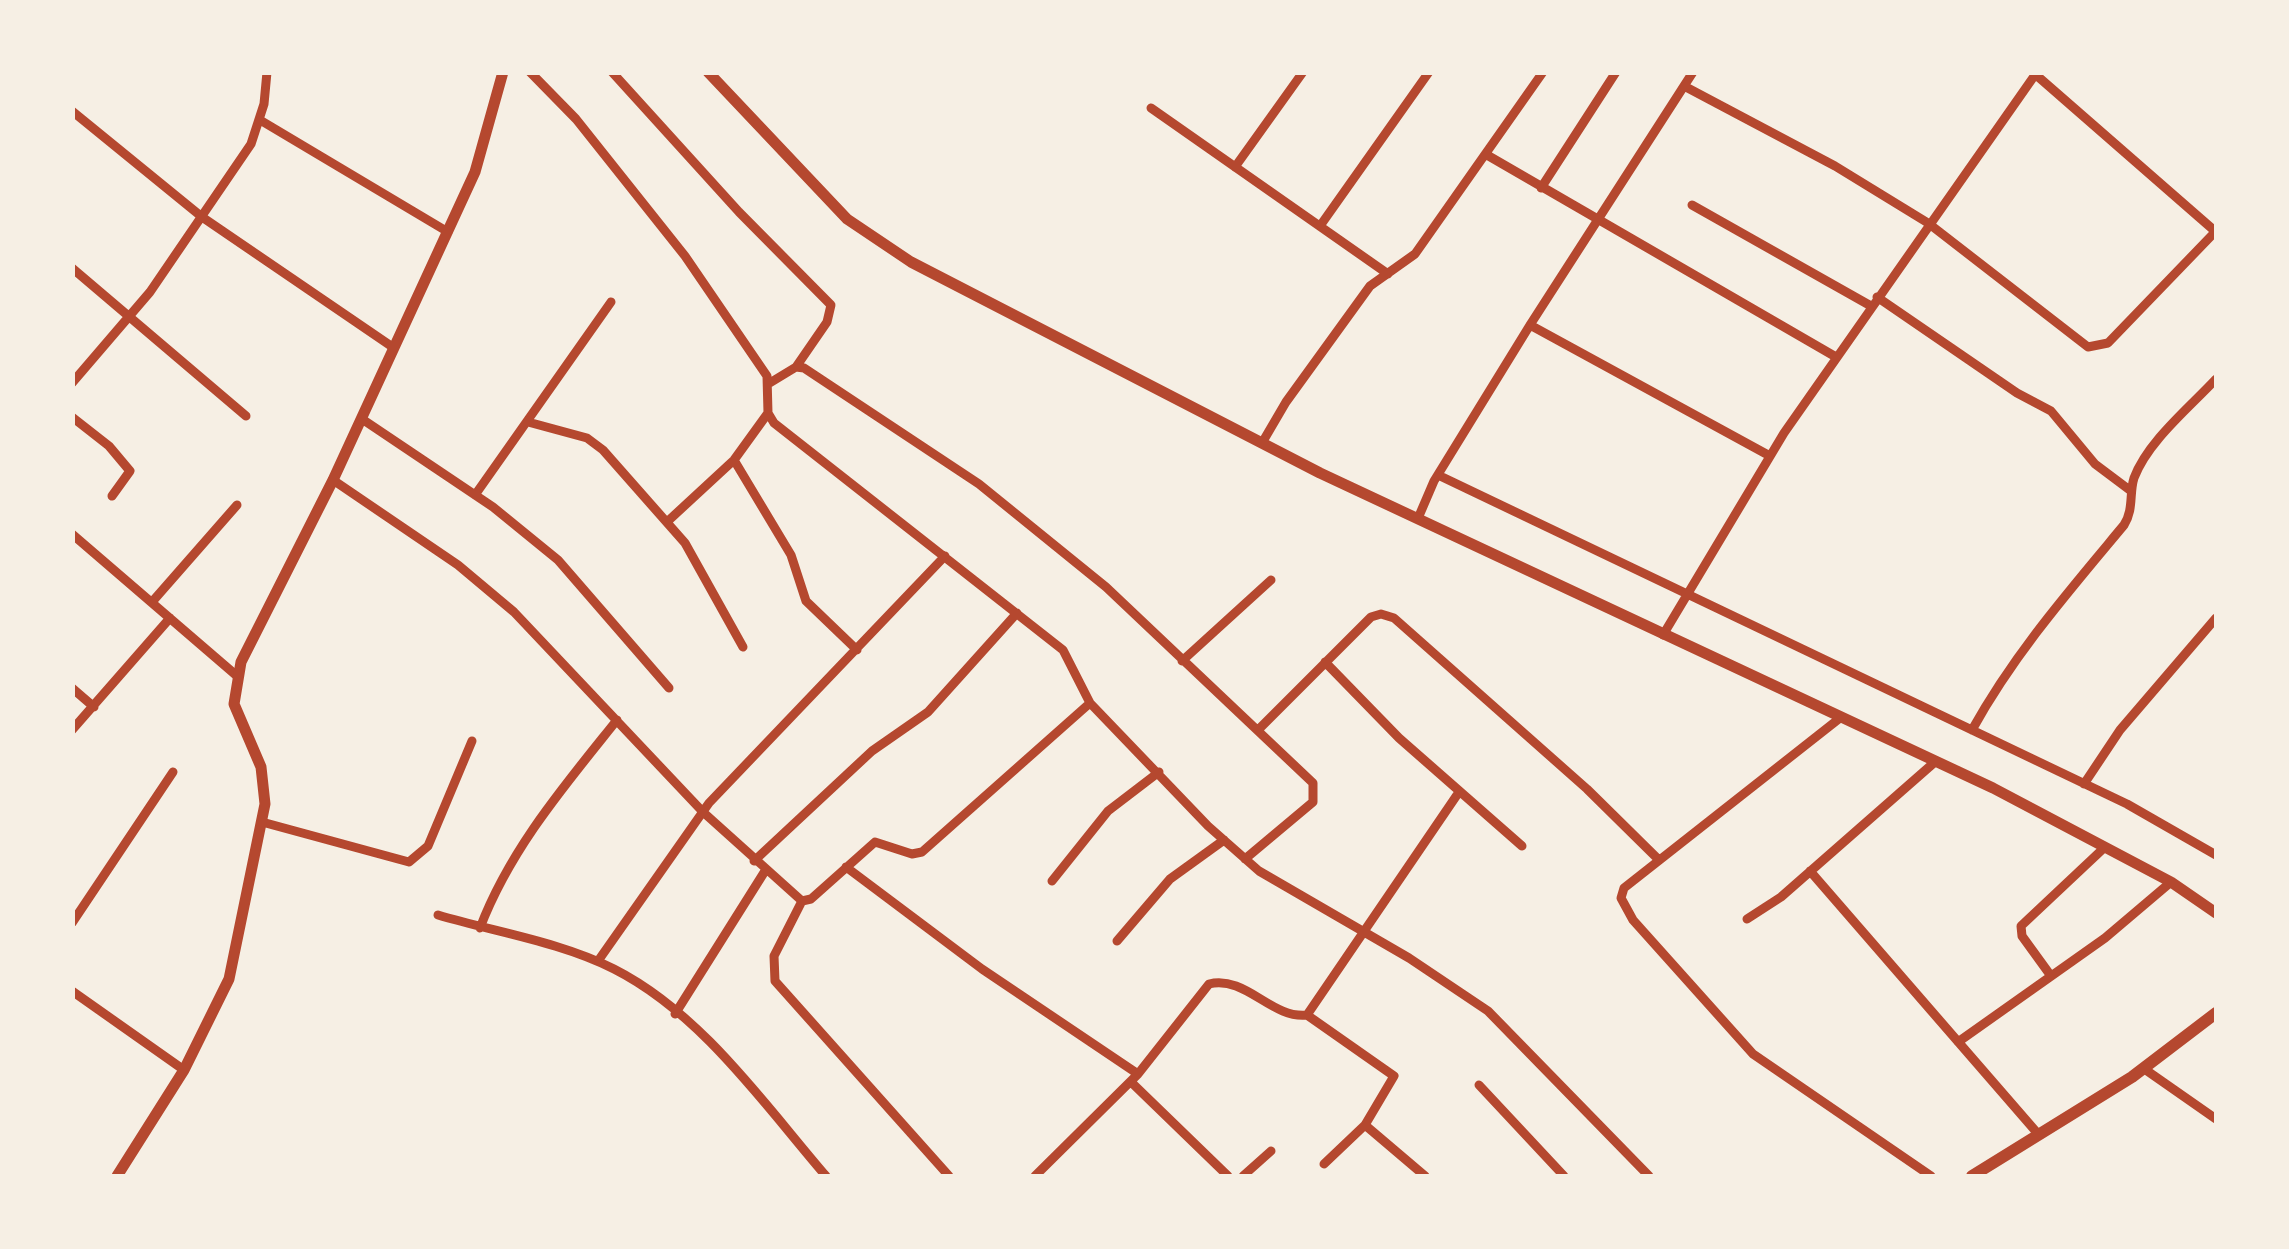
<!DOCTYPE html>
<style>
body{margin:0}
#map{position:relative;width:2289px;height:1249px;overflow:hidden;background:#f6efe4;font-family:"Public Sans",sans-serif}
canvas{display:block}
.frame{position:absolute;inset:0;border:75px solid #f6efe4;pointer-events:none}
</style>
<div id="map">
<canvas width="2289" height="1249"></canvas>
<div class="frame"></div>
</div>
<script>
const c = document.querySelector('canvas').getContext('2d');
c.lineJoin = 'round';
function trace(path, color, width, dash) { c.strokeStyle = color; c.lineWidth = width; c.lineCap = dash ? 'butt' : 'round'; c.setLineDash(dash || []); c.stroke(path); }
trace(new Path2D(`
 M 530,72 L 576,119 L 685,256 L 767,376 L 768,413 L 774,423 L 1063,650 L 1090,703 L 1208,826 L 1259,871 L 1409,958 L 1488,1011 L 1649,1176
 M 612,72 L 739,212 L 831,305 L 827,322 L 796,367
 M 2035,74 L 2216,232
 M 1684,86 L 1835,166 L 1928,223 L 2088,347 L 2108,343 L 2216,231
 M 1151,108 L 1388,274
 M 72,111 L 202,217 L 394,348
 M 260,120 L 448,232
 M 1487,155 L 1836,357
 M 1235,167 L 1303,72
 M 1541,188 L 1616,72
 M 1692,205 L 1871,306
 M 1320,226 L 1429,72
 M 72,268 L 246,416
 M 1877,297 L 2017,393 L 2051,411 L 2095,464 L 2131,491
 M 1530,325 L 1770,456
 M 72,383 L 150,292 L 251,144 L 264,104 L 267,72
 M 768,384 L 796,367 L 804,368 L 979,484 L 1106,587 L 1313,783 L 1313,802 L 1245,859
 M 72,417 L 109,446 L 130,471 L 112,496
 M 362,419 L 493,507 L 558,560 L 669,688
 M 528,422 L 587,438 L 603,450 L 685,543 L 743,647
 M 1262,443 L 1286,402 L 1370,286 L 1415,254 L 1543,72
 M 734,460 L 791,555 L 806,601 L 857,650
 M 1438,475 L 2127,804 L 2216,855
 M 333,480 L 458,565 L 514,612 L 703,812 L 802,901 L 811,899 L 875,842 L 912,854 L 922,852 L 1090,703
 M 475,495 L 611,302
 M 1419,516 L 1434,481 L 1530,325 L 1693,72
 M 668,521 L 734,460 L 768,413
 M 72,534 L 237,676
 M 152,602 L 237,505
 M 1663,635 L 1784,433 L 2037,72
 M 1182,661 L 1271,580
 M 1325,662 L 1399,738 L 1522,846
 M 72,688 L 94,707
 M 1840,718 L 1624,888 L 1621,898 L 1633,920 L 1753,1054 L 1931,1176
 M 72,730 L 170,618
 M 1258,730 L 1371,617 L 1381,614 L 1394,618 L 1587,789 L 1659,860
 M 1972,730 C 2014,654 2069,591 2124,525 C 2134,509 2129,494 2134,478 C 2148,441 2190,407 2216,379
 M 2084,784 L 2120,730 L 2216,618
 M 262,822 L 409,862 L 428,846 L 472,741
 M 754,861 L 872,751 L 928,712 L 1017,613
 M 846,867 L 982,969 L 1138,1074
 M 1810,871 L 2039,1135
 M 1052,881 L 1108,811 L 1159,772
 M 802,901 L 774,956 L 775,981 L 949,1176
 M 438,915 C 495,932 561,942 614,969 C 701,1013 764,1104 826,1176
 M 1747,919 L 1781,897 L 1936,761
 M 72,923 L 173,772
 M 480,928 C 510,849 565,785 617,720
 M 1117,941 L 1170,879 L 1224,840
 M 598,961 L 709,803 L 945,556
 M 2051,976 L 2022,936 L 2021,926 L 2105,847
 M 72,991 L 184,1070
 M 675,1014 L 765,871
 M 1307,1015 L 1394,1076 L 1365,1125 L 1324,1164
 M 1958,1042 L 2105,938 L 2171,882
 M 2143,1068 L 2216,1119
 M 1131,1082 L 1228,1176
 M 1479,1085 L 1564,1176
 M 1365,1125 L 1425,1176
 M 1035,1176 L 1138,1074 L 1209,984 C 1246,975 1271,1019 1307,1015 L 1459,792
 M 1243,1176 L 1271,1151`), '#b5482f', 9);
trace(new Path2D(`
 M 708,72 L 847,219 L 911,262 L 1320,473 L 1993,788 L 2171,882 L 2216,913
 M 117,1176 L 184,1070 L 229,979 L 265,804 L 261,767 L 234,704 L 241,662 L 333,480 L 475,172 L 503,72`), '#b5482f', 11);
trace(new Path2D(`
 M 1972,1176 L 2132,1077 L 2216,1013`), '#b5482f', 12);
</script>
